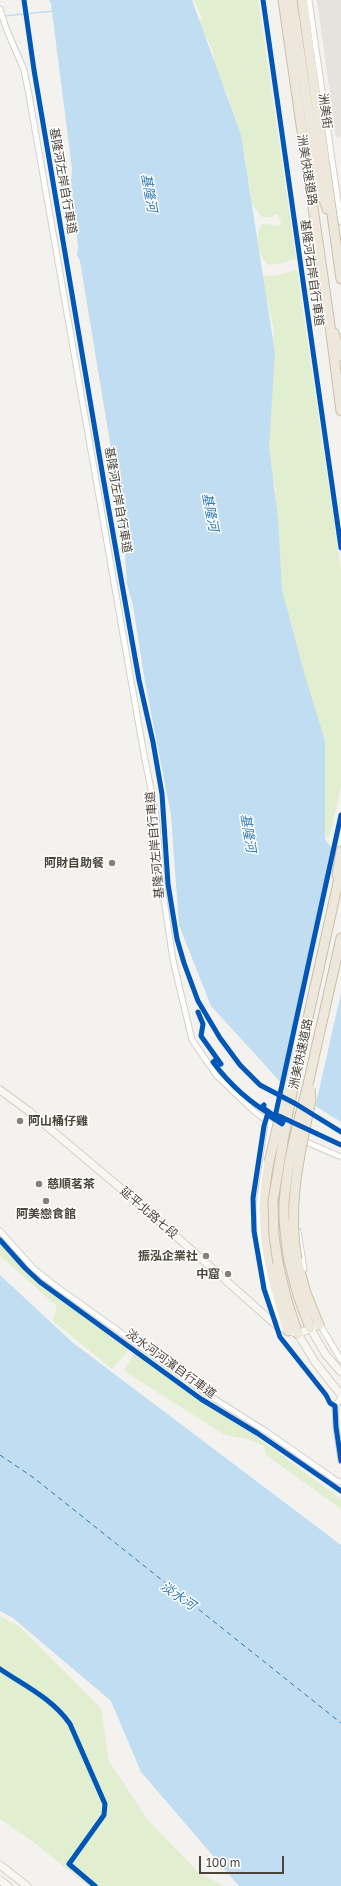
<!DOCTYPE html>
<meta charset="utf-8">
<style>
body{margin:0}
#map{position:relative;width:341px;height:1886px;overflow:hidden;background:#f4f2ee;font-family:"Golos Text",sans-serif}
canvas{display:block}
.scale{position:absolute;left:199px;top:1856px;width:85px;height:18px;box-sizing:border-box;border:2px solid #4b4439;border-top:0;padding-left:5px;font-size:12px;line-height:14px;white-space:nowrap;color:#4b4439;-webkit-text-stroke:3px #fff;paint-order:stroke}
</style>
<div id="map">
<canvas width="341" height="1886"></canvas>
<div class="scale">100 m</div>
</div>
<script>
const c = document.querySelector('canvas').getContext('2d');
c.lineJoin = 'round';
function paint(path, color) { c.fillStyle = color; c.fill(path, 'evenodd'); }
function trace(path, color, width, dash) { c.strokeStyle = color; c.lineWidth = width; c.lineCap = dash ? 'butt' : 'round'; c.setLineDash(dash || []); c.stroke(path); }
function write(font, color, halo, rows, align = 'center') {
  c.font = font + ' "Golos Text","Noto Sans TC",sans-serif'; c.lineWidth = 3; c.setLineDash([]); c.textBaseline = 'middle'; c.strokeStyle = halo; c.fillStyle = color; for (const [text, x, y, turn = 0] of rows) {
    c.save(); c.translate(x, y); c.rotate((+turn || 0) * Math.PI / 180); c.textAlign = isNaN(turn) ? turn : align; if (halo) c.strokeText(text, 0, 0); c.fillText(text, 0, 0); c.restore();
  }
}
paint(new Path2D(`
 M 317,0 L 341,0 L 341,136 L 336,137 Z`), '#e6e2de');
paint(new Path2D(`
 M 192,0 L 258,0 L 296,258 L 284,263 L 269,265 C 257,254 256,242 260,226 L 264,224 L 280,226 L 281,221 L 277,214 L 271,217 L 262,217 L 252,204 L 249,182 L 244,177 L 246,160 L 228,102 L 229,98 L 224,87 L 219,86 L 218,82 L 221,79 L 213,66 C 218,51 204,36 198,22 L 202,18 L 195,2 Z
 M 297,270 L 341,571 L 341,786 L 330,835 L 327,838 L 322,833 L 300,655 L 293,642 L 293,626 L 285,622 L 273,501 L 276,491 L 267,457 L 274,330 L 262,277 L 263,275 L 275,276 Z
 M 0,1243 L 27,1273 L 130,1349 L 112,1369 L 53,1321 L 57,1306 L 0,1256 Z
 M 136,1350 L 187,1391 L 254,1435 L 341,1499 L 341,1509 L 266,1455 L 264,1446 L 248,1439 L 225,1435 L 124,1371 Z
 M 0,1616 L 19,1626 L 101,1708 L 109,1761 L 148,1820 L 199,1873 L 224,1886 L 88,1886 L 36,1844 L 0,1819 Z`), '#e1eecf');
paint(new Path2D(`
 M 49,0 L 192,0 L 241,135 L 275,353 L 269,447 L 278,519 L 282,590 L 305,676 L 325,741 L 325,839 L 334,851 L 341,867 L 341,1122 L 285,1087 L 211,1006 L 179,925 L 171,815 L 144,676 L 133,605 L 127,584 L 125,554 L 110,477 L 113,461 L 80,261 L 77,255 L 78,247 L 71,180 L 72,169 L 51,4 Z
 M 0,1275 L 72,1342 L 341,1545 L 341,1886 L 239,1886 L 141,1772 L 111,1701 L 13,1618 L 0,1611 Z`), '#c0ddf1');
paint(new Path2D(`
 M 333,847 L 341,862 L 341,993 L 315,1108 L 281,1085 Z`), '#f4f2ee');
trace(new Path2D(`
 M 4,16 L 54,11`), '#c0ddf1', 1.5);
trace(new Path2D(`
 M 0,1455 L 34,1478 L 341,1723`), '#2e7ab2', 1, [5, 4]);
const street = new Path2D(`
 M 309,0 L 341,222
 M 0,9 L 6,28 L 24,70 L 29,95 L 143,749 L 156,815 L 162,886 L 173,960 L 192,1040 L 217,1076 L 255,1112 L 271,1124 L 288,1134 L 341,1157
 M 271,1124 L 259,1204 L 260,1237 L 269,1288 L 278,1316 L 283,1323
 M 0,1231 L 34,1269 L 57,1287 L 210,1396 L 267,1432 L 337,1481 L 341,1482
 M 298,1231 L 304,1269
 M 319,1323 L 341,1360
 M 341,1398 L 335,1406 L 336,1427 L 341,1461`);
const secondary = new Path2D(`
 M 0,1090 L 30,1112 L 143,1207 L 276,1325 L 298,1334 L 314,1327
 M 310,1328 L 326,1355 L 341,1372
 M 298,1334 L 315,1362 L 341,1395
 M 0,1865 L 27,1886
 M 0,1880 L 8,1886`);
const highway = new Path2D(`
 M 283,0 L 329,318 L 341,411
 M 292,0 L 312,136 L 322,194 L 327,209
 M 302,0 L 341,279
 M 334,333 L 341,356
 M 337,875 L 341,851
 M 306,1027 L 341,869
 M 309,1080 L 341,938
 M 269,1162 C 257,1226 269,1270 288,1331
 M 297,1260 L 306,1293 L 319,1325
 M 289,1261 L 298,1296 L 310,1328
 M 278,1263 L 287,1301 L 298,1334`);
trace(street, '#d2d0cb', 7);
trace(secondary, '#d3cfc5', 9);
trace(highway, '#ccbfa9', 11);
trace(street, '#fdfdfc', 5);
trace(secondary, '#f7f6f1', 7);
trace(highway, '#ede8db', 9);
const highwayBridge = new Path2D(`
 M 269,1162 L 295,1053
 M 297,1260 C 287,1205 300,1153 311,1100 L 310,1089
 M 289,1261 C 286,1242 283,1222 284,1203 C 287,1161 299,1120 309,1080
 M 278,1263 L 274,1236 L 273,1201 L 287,1118 L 306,1027`);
trace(highwayBridge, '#ccbfa9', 11, []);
trace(highwayBridge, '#ede8db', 9);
trace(new Path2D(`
 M 24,0 L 34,70 L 103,477 L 139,680 L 153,742 L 162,794 L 168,884 L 177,939 L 184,963 L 198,1001 L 220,1038 L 240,1065 L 260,1085 L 296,1104 L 341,1132
 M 263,0 L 341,548
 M 198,1012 L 203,1024 L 201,1036 L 221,1064
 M 217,1059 L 213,1062 C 230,1085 250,1103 275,1117 L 341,815
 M 264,1105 L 262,1107 L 283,1122 L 282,1124 L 268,1115 L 267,1116 L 264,1126 L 253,1198 L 254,1231 L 264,1289 L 280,1337 L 326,1395 L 330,1403 L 335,1406 L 336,1427 L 341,1461
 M 279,1116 L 341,1145
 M 0,1240 L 25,1268 L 40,1282 L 201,1399 L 257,1433 L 341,1491
 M 0,1669 C 25,1686 53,1699 70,1724 L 105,1804 L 104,1815 L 69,1864 L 95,1886`), '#0057b8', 5);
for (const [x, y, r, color] of [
 [112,863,4,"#868178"],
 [20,1121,4,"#868178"],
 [39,1184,4,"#868178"],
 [46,1201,4,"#868178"],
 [206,1256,4,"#868178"],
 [228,1274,4,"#868178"]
]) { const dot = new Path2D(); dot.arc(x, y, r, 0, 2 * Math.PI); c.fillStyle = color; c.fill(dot); trace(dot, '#fff', 1.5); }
write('12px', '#4b4439', '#fff', [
 ["洲美街",325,111,82],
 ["洲美快速道路",307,170,81],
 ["基隆河左岸自行車道",63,181,80],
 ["基隆河右岸自行車道",312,273,82],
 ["基隆河左岸自行車道",118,500,80],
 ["基隆河左岸自行車道",155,845,-95],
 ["洲美快速道路",301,1054,-78],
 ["延平北路七段",149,1213,41],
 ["淡水河河濱自行車道",171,1364,36]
]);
write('bold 12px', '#4b4439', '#fff', [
 ["阿財自助餐",104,863],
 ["阿山桶仔雞",28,1121,"left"],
 ["慈順茗茶",47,1184,"left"],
 ["阿美戀食館",46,1214,"center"],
 ["振泓企業社",198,1256],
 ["中窟",220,1274]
], 'right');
write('italic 13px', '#2e7ab2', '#fff', [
 ["基隆河",149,193,80],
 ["基隆河",210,512,79],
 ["基隆河",248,833,81],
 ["淡水河",178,1596,35]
]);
</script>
